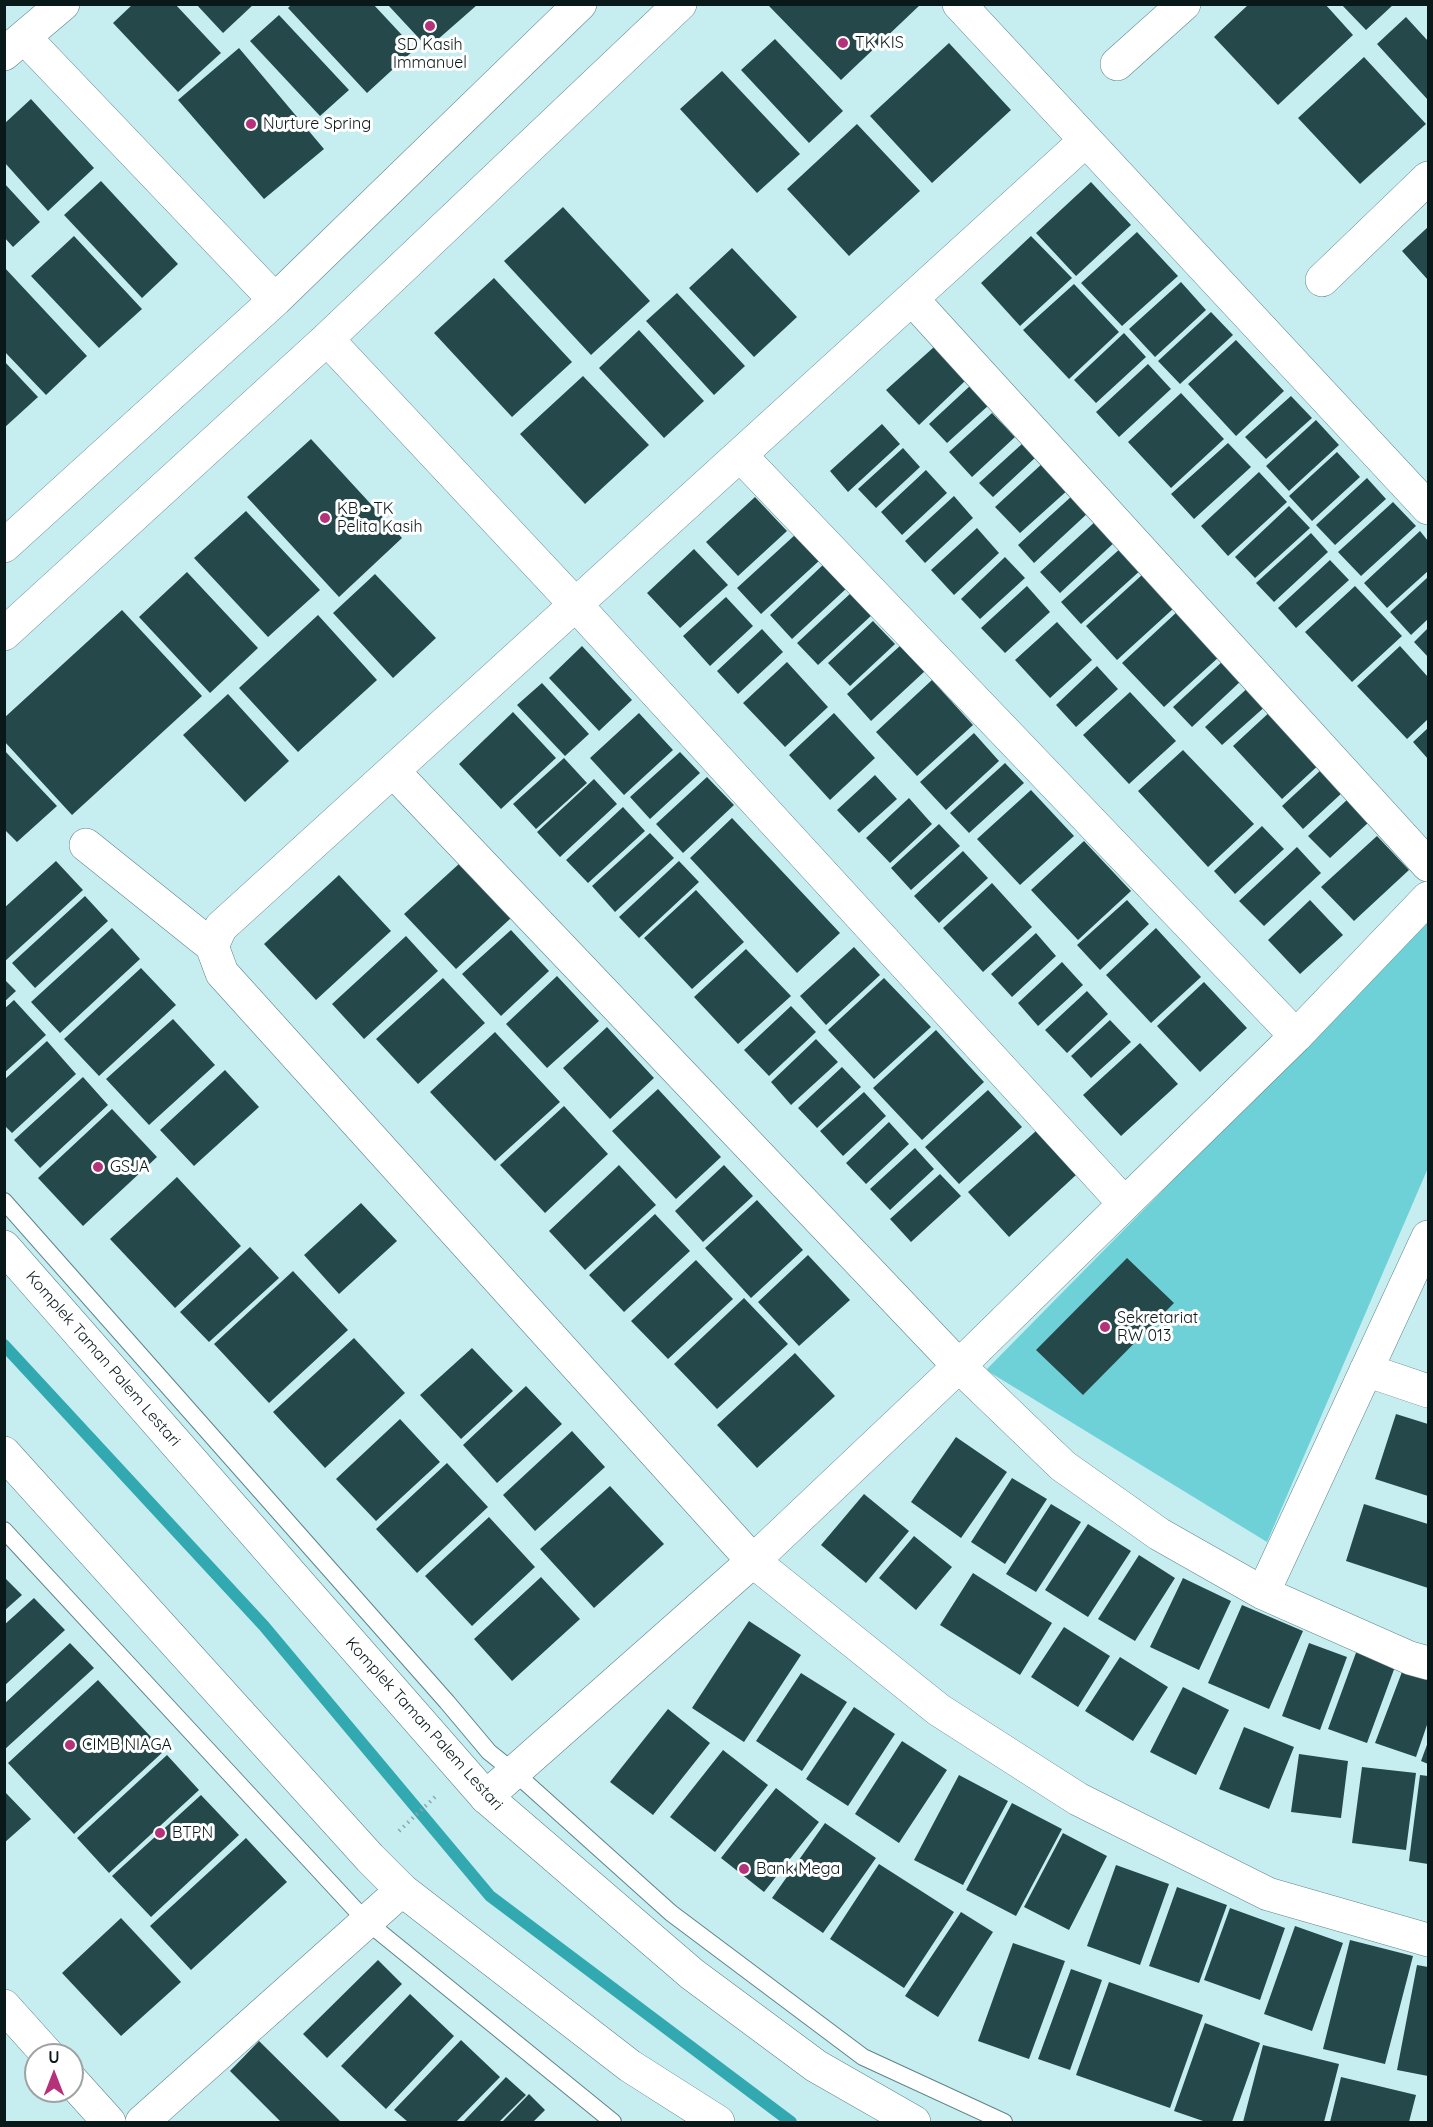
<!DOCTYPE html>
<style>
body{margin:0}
#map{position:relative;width:1433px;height:2127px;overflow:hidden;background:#c6eef1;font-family:Quicksand,sans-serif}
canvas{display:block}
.frame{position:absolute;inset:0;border:6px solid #091819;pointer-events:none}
.north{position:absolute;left:24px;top:2043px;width:60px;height:60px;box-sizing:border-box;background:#fff;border:2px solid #9da3a3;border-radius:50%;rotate:0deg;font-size:16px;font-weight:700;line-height:24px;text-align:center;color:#091819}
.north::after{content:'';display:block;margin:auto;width:21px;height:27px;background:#b5327a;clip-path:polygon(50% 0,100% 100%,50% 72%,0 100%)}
</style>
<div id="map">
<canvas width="1433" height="2127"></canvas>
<div class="frame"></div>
<div class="north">U</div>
</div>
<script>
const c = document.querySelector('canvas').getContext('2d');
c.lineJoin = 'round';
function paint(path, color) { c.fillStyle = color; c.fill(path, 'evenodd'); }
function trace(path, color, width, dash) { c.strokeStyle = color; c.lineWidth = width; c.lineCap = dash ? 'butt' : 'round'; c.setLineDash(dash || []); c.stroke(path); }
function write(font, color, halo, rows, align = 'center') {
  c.font = font + ' Quicksand,sans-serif'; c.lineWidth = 6; c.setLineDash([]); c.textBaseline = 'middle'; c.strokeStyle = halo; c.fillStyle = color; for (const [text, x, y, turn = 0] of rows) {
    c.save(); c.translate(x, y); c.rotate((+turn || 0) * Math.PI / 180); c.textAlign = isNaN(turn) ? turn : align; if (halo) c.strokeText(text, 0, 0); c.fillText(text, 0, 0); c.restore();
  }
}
paint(new Path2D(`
 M 1428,921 L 1428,1168 L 1267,1542 L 986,1370 Z`), '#6fd1d8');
trace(new Path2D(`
 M 4,1345 L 264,1626 L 490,1896 L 791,2122`), '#32a9b0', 12);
paint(new Path2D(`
 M 133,4 L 175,4 L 221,53 L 178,92 L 113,23 Z
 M 196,4 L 254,4 L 223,33 Z
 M 292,4 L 373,4 L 415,49 L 367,93 L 288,8 Z
 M 771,4 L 921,4 L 841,80 L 769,6 Z
 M 1249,4 L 1325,4 L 1353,35 L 1278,105 L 1214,37 Z
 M 1341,4 L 1394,4 L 1366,30 Z
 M 388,5 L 477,5 L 428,48 Z
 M 279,15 L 349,90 L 320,116 L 250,41 Z
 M 1406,17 L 1428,41 L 1428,100 L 1377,44 Z
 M 775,39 L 843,111 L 809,143 L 741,70 Z
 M 949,43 L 1011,110 L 932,183 L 870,116 Z
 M 239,48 L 324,149 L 264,199 L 178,100 Z
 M 1364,57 L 1426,124 L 1360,184 L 1298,118 Z
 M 722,71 L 800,154 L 757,193 L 680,109 Z
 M 31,99 L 94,168 L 48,211 L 5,163 L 5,123 Z
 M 857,124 L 920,191 L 849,256 L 787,189 Z
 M 101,181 L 178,264 L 142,298 L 64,215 Z
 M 1091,182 L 1131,225 L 1076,276 L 1036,233 Z
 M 4,183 L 40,222 L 13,247 L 4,237 Z
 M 563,207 L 650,301 L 591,355 L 504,261 Z
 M 1428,227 L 1428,280 L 1402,251 Z
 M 1137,232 L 1178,276 L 1122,326 L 1081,283 Z
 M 74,236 L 142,309 L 99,348 L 31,276 Z
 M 1031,236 L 1072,278 L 1020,326 L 981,283 Z
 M 732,248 L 797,317 L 754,357 L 689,288 Z
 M 4,267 L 87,356 L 46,395 L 4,351 Z
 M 494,278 L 572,362 L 512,417 L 434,333 Z
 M 1181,282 L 1206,310 L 1155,357 L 1129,329 Z
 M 1074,284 L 1119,332 L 1069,379 L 1023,330 Z
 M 677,293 L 745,366 L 714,395 L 646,321 Z
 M 1211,312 L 1233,335 L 1180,384 L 1158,361 Z
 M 639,330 L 704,401 L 664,438 L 599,368 Z
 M 1124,333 L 1146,357 L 1096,403 L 1074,380 Z
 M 1236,340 L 1284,391 L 1236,436 L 1188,384 Z
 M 934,347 L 965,381 L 919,425 L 886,390 Z
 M 4,361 L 38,397 L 4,428 Z
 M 1148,364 L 1171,389 L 1119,437 L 1096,412 Z
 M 583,376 L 649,445 L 585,504 L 520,434 Z
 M 971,385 L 989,405 L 947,443 L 929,424 Z
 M 1181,393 L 1224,439 L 1171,488 L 1128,442 Z
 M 1291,396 L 1312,418 L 1266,459 L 1245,437 Z
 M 992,413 L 1015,437 L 972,477 L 949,452 Z
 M 1316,420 L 1339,445 L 1289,491 L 1266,466 Z
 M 882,424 L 900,444 L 848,492 L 830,471 Z
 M 311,439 L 402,538 L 339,597 L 247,497 Z
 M 1023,443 L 1036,457 L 993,497 L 979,483 Z
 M 1228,443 L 1251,467 L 1194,519 L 1171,494 Z
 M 903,448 L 920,467 L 876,508 L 858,489 Z
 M 1337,452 L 1360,477 L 1312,521 L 1289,496 Z
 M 1044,462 L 1069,489 L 1020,533 L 995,507 Z
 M 926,470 L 947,493 L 902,535 L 881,512 Z
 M 1259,472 L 1287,502 L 1228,556 L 1201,526 Z
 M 1367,478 L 1386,499 L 1335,545 L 1316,525 Z
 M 1073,495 L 1089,512 L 1034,563 L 1018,545 Z
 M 954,496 L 973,518 L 925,563 L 905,541 Z
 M 755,497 L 787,531 L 738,576 L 706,542 Z
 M 1393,502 L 1416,526 L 1361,576 L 1338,552 Z
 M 1289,506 L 1310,528 L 1255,578 L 1235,557 Z
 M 246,511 L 320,590 L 268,637 L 194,558 Z
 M 1097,520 L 1117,540 L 1060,593 L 1040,572 Z
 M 977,528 L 999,553 L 954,595 L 931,570 Z
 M 1420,531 L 1428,541 L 1428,571 L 1387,608 L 1364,583 Z
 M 1311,533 L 1328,552 L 1274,602 L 1256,583 Z
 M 796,534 L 820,560 L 761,614 L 737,588 Z
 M 1122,547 L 1142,569 L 1081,624 L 1061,602 Z
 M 694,549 L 728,585 L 680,628 L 647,593 Z
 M 1005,557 L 1025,578 L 980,619 L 961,599 Z
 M 1330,560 L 1349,580 L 1296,628 L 1278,608 Z
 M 825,563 L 848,587 L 792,639 L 770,615 Z
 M 187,572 L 258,648 L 210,693 L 139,617 Z
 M 375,574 L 436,638 L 393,678 L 333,613 Z
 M 1142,575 L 1174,608 L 1117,660 L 1086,626 Z
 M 1428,577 L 1428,619 L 1411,635 L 1390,612 Z
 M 1027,586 L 1050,612 L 1005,653 L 981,628 Z
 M 1355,586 L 1402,636 L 1352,682 L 1305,632 Z
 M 852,592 L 873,614 L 818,665 L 797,643 Z
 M 726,597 L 753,626 L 710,666 L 683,636 Z
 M 122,610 L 202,696 L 72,815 L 4,741 L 4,718 Z
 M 1178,611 L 1220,656 L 1164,707 L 1122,663 Z
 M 318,615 L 377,680 L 298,752 L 239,688 Z
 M 873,621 L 895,644 L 850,686 L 828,663 Z
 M 1057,622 L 1092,660 L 1050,698 L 1015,660 Z
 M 1428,628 L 1428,657 L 1414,642 Z
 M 762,629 L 783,652 L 738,694 L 717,671 Z
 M 901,645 L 925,671 L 871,721 L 847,694 Z
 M 582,646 L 632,700 L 599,731 L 549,678 Z
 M 1400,646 L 1428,677 L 1428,719 L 1407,739 L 1357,686 Z
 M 1224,660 L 1242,680 L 1192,727 L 1173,707 Z
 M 787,662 L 828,707 L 785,747 L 743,703 Z
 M 1097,666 L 1118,689 L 1076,727 L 1056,705 Z
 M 932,680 L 973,725 L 917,776 L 876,732 Z
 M 542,683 L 589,734 L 565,756 L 517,705 Z
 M 1251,685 L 1268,704 L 1222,745 L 1205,727 Z
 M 1130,692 L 1176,741 L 1129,784 L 1083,735 Z
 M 228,694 L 289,761 L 245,802 L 183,735 Z
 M 1273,709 L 1323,761 L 1282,799 L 1233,746 Z
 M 513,712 L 556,758 L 501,809 L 459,764 Z
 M 639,713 L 673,750 L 624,795 L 590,758 Z
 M 834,713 L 875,758 L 830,800 L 789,755 Z
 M 1428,728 L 1428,759 L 1413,742 Z
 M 974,733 L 999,761 L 946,810 L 920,782 Z
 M 4,750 L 57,806 L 17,842 L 4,829 Z
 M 1183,750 L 1254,824 L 1208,867 L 1138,791 Z
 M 680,752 L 700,773 L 650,819 L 630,797 Z
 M 564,758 L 587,783 L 536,829 L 513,804 Z
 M 1005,763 L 1024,783 L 969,833 L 950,813 Z
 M 1322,769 L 1343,792 L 1303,829 L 1282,806 Z
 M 875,775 L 897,799 L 859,833 L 837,810 Z
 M 707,777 L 734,805 L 683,853 L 656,824 Z
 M 594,779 L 617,804 L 560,857 L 537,832 Z
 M 1031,790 L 1074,836 L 1020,885 L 977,839 Z
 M 909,798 L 932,824 L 890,863 L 866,838 Z
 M 1348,799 L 1369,822 L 1330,858 L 1308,836 Z
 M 623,807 L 645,831 L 588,883 L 566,860 Z
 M 732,818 L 840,933 L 797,973 L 690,858 Z
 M 939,824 L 960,846 L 911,890 L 891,868 Z
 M 1262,826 L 1284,849 L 1235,894 L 1214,871 Z
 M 650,833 L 674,858 L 615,912 L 592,886 Z
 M 1377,836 L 1409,870 L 1354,921 L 1321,887 Z
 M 1084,841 L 1131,891 L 1078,940 L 1031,890 Z
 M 1297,847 L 1321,873 L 1264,926 L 1239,901 Z
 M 963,851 L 988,878 L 939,923 L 914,896 Z
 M 56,861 L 83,890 L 4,962 L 4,908 Z
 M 679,861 L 699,882 L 639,938 L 619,917 Z
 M 460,863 L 511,918 L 456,969 L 404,914 Z
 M 339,875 L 391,931 L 316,1000 L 264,944 Z
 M 992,883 L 1032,927 L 983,972 L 943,928 Z
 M 696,890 L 744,942 L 692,989 L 644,938 Z
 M 85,896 L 108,921 L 35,988 L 12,963 Z
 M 1127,900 L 1149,924 L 1100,970 L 1077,945 Z
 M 1310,900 L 1343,935 L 1300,974 L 1268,940 Z
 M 112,928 L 140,959 L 60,1033 L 31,1002 Z
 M 1156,928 L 1201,977 L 1151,1023 L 1106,975 Z
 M 511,930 L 549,971 L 501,1016 L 462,974 Z
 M 1036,933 L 1056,956 L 1012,997 L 991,974 Z
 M 406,936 L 438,971 L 364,1039 L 332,1004 Z
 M 854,947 L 880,975 L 826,1025 L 800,996 Z
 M 746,949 L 791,996 L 738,1044 L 694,997 Z
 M 1062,962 L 1083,985 L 1038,1026 L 1018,1003 Z
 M 141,968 L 176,1005 L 99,1076 L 64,1039 Z
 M 557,976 L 599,1021 L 547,1068 L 506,1024 Z
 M 443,978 L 485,1023 L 418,1084 L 376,1039 Z
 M 884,978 L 931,1027 L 874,1079 L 828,1030 Z
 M 4,979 L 16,991 L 4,1002 Z
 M 1204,982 L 1247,1028 L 1200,1072 L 1157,1026 Z
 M 1087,991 L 1108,1014 L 1067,1053 L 1045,1030 Z
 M 14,1000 L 46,1035 L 4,1073 L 4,1009 Z
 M 791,1006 L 816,1032 L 769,1076 L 744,1050 Z
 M 173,1019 L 215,1065 L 149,1125 L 106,1079 Z
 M 1110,1020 L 1131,1042 L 1091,1078 L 1071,1056 Z
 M 607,1027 L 654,1078 L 610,1119 L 563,1068 Z
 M 936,1030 L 984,1082 L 922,1140 L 873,1088 Z
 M 495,1032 L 560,1102 L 495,1161 L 430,1092 Z
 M 816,1039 L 838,1062 L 791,1105 L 771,1082 Z
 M 47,1041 L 76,1074 L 12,1133 L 4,1125 L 4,1080 Z
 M 1140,1043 L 1178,1084 L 1121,1136 L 1083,1095 Z
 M 842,1067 L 861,1087 L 817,1128 L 798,1108 Z
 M 225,1070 L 259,1107 L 194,1166 L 160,1130 Z
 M 83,1077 L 108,1105 L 40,1168 L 14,1140 Z
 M 658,1089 L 721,1157 L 676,1199 L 612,1131 Z
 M 988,1090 L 1022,1127 L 959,1184 L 925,1147 Z
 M 864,1092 L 886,1116 L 843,1156 L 820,1131 Z
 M 564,1106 L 608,1154 L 545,1213 L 500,1165 Z
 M 112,1109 L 157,1157 L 83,1226 L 38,1178 Z
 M 889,1122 L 909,1144 L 866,1184 L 846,1163 Z
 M 1036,1131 L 1076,1175 L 1009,1237 L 968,1192 Z
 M 915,1148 L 934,1169 L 890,1210 L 870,1189 Z
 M 619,1165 L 656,1205 L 585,1270 L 549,1231 Z
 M 724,1165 L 753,1196 L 703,1242 L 675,1211 Z
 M 940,1174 L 961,1196 L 911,1242 L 890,1219 Z
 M 177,1177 L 241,1246 L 175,1308 L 110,1239 Z
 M 757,1200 L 803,1250 L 751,1298 L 705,1248 Z
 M 361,1203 L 397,1241 L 339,1294 L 304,1255 Z
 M 655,1214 L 690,1251 L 624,1312 L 589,1275 Z
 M 250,1247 L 279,1278 L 209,1342 L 180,1312 Z
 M 808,1255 L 850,1300 L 799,1346 L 758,1302 Z
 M 1127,1258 L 1174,1303 L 1083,1395 L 1036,1350 Z
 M 696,1260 L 733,1299 L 668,1359 L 631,1321 Z
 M 293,1271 L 348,1330 L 269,1403 L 214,1344 Z
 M 744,1298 L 788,1344 L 717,1409 L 674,1364 Z
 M 354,1338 L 405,1393 L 325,1468 L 273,1412 Z
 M 472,1348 L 513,1391 L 461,1439 L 420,1395 Z
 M 795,1353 L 835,1396 L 757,1468 L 717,1425 Z
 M 526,1386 L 562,1424 L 497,1483 L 463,1445 Z
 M 1396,1414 L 1428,1424 L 1428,1496 L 1375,1479 Z
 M 400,1419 L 440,1462 L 376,1521 L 336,1479 Z
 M 572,1431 L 605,1467 L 535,1531 L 503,1495 Z
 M 956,1437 L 1007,1472 L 961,1538 L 911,1502 Z
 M 447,1463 L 488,1507 L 417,1573 L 376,1529 Z
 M 1012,1478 L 1047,1499 L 1005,1564 L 971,1542 Z
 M 610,1486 L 664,1544 L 594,1608 L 540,1549 Z
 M 864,1494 L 909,1531 L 866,1583 L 821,1545 Z
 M 1051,1504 L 1081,1522 L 1036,1592 L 1006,1574 Z
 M 1364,1504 L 1428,1524 L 1428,1588 L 1346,1561 Z
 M 489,1517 L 535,1567 L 472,1626 L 425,1576 Z
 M 1088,1524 L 1131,1551 L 1088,1617 L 1045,1590 Z
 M 914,1536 L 952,1567 L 916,1610 L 879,1578 Z
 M 1139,1555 L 1175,1578 L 1135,1641 L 1098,1619 Z
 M 973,1573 L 1052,1623 L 1020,1675 L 940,1625 Z
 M 4,1577 L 22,1595 L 4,1611 Z
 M 541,1577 L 580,1619 L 512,1681 L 474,1639 Z
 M 1183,1578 L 1231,1601 L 1199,1670 L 1150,1647 Z
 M 34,1598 L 65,1630 L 4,1686 L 4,1625 Z
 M 1242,1605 L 1303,1631 L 1269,1709 L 1208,1683 Z
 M 749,1621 L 801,1655 L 744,1742 L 692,1708 Z
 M 1064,1627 L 1110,1656 L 1078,1707 L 1031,1677 Z
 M 70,1643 L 94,1668 L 4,1750 L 4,1704 Z
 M 1309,1643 L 1347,1657 L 1320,1730 L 1282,1716 Z
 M 1357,1650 L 1396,1664 L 1367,1743 L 1328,1729 Z
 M 1120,1657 L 1168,1687 L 1133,1741 L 1085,1711 Z
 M 1405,1664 L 1428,1672 L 1428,1722 L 1416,1757 L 1375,1743 Z
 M 801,1673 L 847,1702 L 802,1771 L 756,1741 Z
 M 98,1680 L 164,1751 L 74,1834 L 8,1763 Z
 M 1183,1687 L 1229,1710 L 1196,1775 L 1150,1752 Z
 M 854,1707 L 895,1734 L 848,1806 L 806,1779 Z
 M 668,1709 L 710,1743 L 653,1815 L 610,1782 Z
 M 1244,1727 L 1294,1747 L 1269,1809 L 1219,1789 Z
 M 902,1741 L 947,1770 L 899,1843 L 855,1814 Z
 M 1428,1742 L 1428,1764 L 1421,1761 Z
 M 723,1750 L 768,1785 L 715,1852 L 670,1817 Z
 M 1299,1754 L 1348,1761 L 1341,1818 L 1291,1812 Z
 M 167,1755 L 199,1790 L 109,1873 L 77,1838 Z
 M 1362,1767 L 1416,1773 L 1406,1850 L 1352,1843 Z
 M 959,1775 L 1008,1801 L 963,1885 L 914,1860 Z
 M 1420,1775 L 1428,1776 L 1428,1864 L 1409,1861 Z
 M 776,1788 L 819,1822 L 764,1892 L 721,1858 Z
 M 4,1791 L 31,1819 L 4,1843 Z
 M 201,1795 L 239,1835 L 151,1917 L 112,1876 Z
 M 1012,1803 L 1062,1829 L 1016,1916 L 966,1890 Z
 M 825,1823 L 876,1858 L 823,1933 L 772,1898 Z
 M 1063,1833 L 1107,1856 L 1069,1930 L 1024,1907 Z
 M 246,1838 L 287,1882 L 191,1970 L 150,1926 Z
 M 879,1864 L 954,1912 L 904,1988 L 830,1939 Z
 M 1116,1865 L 1169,1884 L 1140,1965 L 1087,1946 Z
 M 1177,1887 L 1227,1905 L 1199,1983 L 1149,1966 Z
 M 1230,1908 L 1285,1928 L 1260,2000 L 1204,1980 Z
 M 961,1912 L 993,1932 L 938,2017 L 905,1996 Z
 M 121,1918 L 181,1982 L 121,2036 L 62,1973 Z
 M 1295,1926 L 1343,1943 L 1312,2031 L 1264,2014 Z
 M 1350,1940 L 1413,1956 L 1385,2064 L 1323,2049 Z
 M 1013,1943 L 1065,1961 L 1029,2059 L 978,2041 Z
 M 378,1960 L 402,1984 L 327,2058 L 303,2034 Z
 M 1417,1965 L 1428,1967 L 1428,2076 L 1397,2070 Z
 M 1071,1969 L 1102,1980 L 1070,2070 L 1038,2059 Z
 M 1109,1982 L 1203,2015 L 1170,2108 L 1076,2075 Z
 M 410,1994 L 454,2036 L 386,2109 L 341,2066 Z
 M 1205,2023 L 1260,2043 L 1232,2122 L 1206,2122 L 1174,2111 Z
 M 461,2040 L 500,2077 L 456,2122 L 408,2122 L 394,2110 Z
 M 259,2041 L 341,2122 L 281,2122 L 230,2071 Z
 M 1263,2045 L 1339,2064 L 1324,2122 L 1243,2122 Z
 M 506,2077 L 526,2095 L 499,2122 L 463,2122 Z
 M 1341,2077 L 1416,2095 L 1409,2122 L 1330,2122 Z
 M 529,2094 L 545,2110 L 533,2122 L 502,2122 Z`), '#25494b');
const service = new Path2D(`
 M 4,1201 L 447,1702 L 489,1752 L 514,1772 L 671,1913 L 863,2057 L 1004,2122
 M 4,1530 L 366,1921 L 613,2122`);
const minor = new Path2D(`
 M 959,4 L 1428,508
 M 24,37 L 275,300
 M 4,54 L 63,4
 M 1117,64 L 1184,4
 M 1322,280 L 1428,178
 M 912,299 L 1428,865
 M 327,339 L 576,605 L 1124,1203
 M 740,455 L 1296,1036
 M 4,546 L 275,300 L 580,4
 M 4,634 L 327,339 L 680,4
 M 393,771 L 959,1366 L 1063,1466 L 1159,1534 L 1263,1593 L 1410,1658 L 1428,1663
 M 86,845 L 212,946 L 222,973 L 753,1561 L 939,1710 L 1078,1799 L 1268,1894 L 1428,1940
 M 212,946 L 221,927 L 1085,141
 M 1366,1370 L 1428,1391
 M 1263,1593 L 1428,1237
 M 486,1797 L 753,1561 L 959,1366 L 1296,1036 L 1428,898
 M 4,2006 L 48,2055
 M 72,2081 L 109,2122
 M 142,2122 L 402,1890`);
const tertiary = new Path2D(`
 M 4,1247 L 486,1797 L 692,1974 L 816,2066 L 914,2122
 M 4,1453 L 370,1858 L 402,1890 L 630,2066 L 718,2122`);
trace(service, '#5f8487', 18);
trace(minor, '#5f8487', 34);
trace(tertiary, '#5f8487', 34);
trace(new Path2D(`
 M 399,1831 L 435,1797`), '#88a7aa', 4, [1.5, 4.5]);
trace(service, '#fff', 16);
trace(minor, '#fff', 33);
trace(tertiary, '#fff', 33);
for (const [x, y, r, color] of [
 [430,26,6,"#b5327a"],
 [843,43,6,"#b5327a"],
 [251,124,6,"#b5327a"],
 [325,518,6,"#b5327a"],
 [98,1167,6,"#b5327a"],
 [1105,1327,6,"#b5327a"],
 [70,1745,6,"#b5327a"],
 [160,1833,6,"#b5327a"],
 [744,1869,6,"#b5327a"]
]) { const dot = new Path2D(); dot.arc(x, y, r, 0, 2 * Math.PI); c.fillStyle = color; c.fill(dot); trace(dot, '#fff', 2); }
write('16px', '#091819', '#fff', [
 ["TK KIS",855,43],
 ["SD Kasih",430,45,"center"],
 ["Immanuel",430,63,"center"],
 ["Nurture Spring",263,124],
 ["KB - TK",337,509],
 ["Pelita Kasih",337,527],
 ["GSJA",110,1167],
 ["Sekretariat",1117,1318],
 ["RW 013",1117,1336],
 ["CIMB NIAGA",82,1745],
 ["BTPN",172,1833],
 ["Bank Mega",756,1869]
], 'left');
write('16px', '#091819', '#fff', [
 ["Komplek Taman Palem Lestari",103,1359,49],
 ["Komplek Taman Palem Lestari",424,1724,48]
]);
</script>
